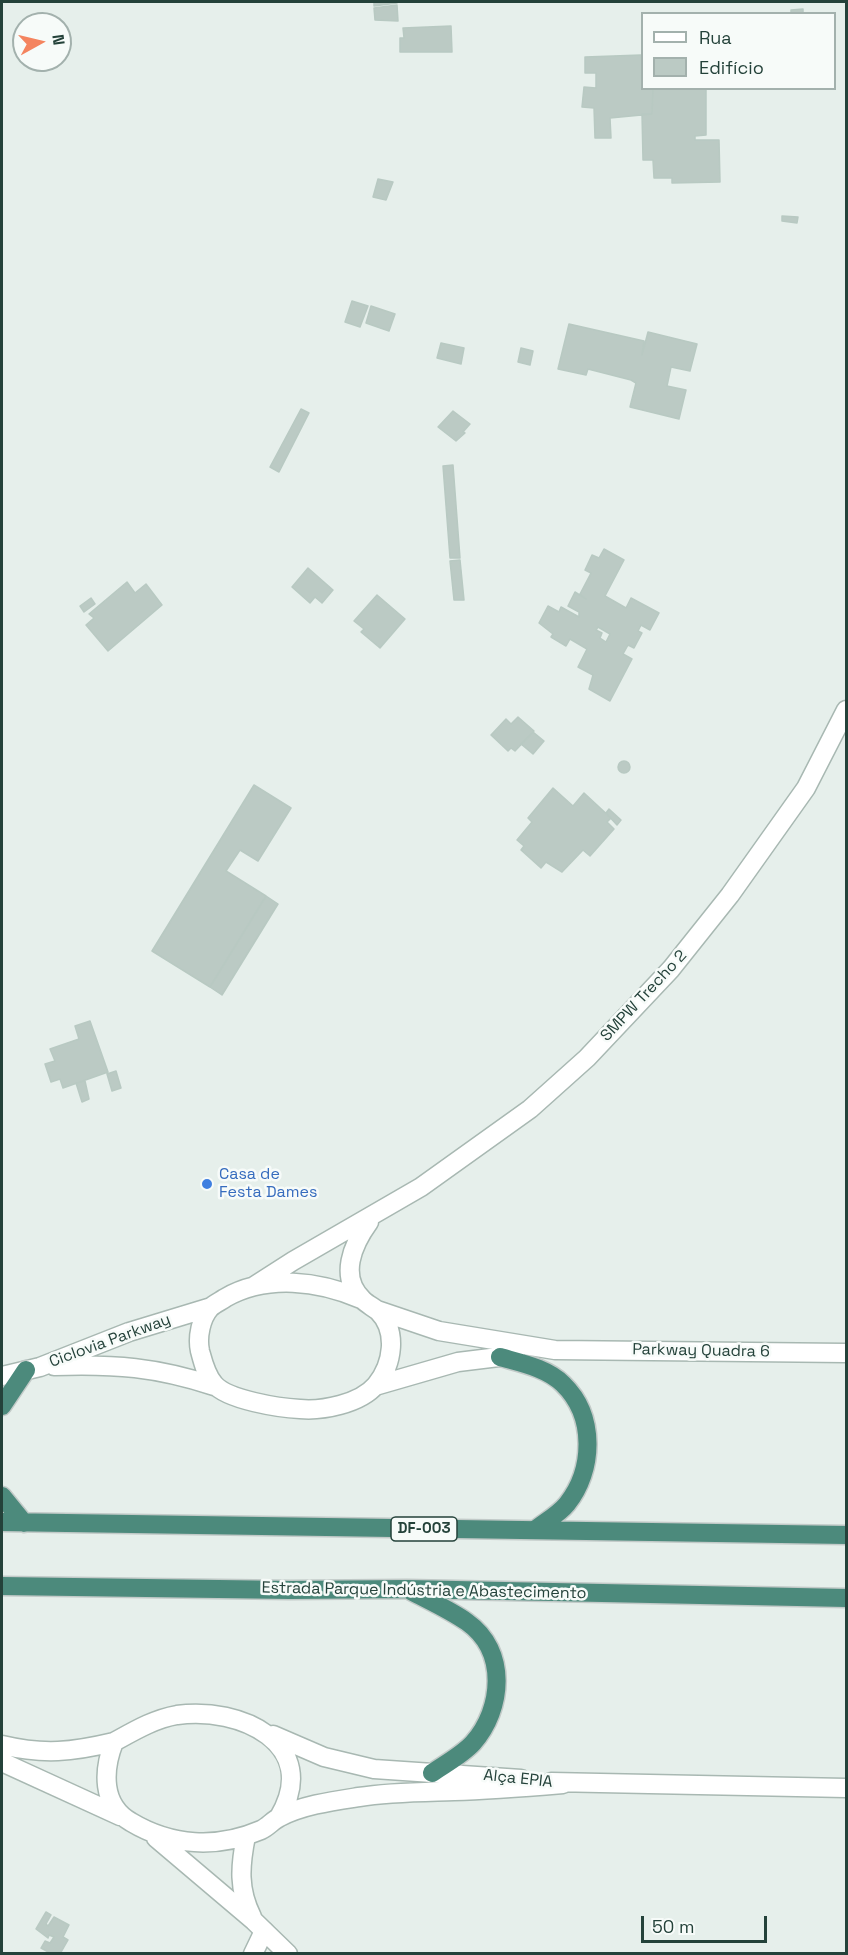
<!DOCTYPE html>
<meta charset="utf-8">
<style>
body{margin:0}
#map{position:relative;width:848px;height:1955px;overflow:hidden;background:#e6efeb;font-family:"Space Grotesk",sans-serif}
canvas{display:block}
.frame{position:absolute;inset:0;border:3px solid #24423a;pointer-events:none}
.legend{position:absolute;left:641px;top:12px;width:195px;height:78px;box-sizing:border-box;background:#f7fbf9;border:2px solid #a3b1ad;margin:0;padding:8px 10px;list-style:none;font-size:18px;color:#24423a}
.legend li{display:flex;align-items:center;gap:12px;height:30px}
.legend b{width:30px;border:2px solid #a3b1ad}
.north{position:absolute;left:12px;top:12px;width:60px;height:60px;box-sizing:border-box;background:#f7fbf9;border:2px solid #a3b1ad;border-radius:50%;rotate:82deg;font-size:16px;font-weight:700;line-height:24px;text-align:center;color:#24423a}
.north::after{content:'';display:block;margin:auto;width:21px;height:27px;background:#f4845f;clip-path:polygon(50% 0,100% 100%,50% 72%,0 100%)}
.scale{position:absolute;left:641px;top:1916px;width:126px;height:27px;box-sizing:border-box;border:3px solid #24423a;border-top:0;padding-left:8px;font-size:18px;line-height:21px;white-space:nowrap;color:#24423a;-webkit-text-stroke:4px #f7fbf9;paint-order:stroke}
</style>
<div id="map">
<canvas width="848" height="1955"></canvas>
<div class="frame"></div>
<ul class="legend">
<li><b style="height:8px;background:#fff"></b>Rua</li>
<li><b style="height:16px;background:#bbcac4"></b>Edifício</li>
</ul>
<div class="north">N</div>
<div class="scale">50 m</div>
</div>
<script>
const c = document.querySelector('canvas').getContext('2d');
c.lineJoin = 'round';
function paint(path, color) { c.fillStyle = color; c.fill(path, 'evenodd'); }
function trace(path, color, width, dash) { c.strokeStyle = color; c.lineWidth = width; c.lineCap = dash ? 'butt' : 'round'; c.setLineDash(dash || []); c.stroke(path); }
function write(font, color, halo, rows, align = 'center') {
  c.font = font + ' "Space Grotesk",sans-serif'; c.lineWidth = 5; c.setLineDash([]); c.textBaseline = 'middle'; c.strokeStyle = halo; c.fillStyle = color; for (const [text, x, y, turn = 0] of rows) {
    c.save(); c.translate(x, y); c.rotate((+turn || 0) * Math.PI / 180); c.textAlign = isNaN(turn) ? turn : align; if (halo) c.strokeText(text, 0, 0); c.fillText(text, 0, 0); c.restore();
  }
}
const building = new Path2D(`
 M 374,2 L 396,2 L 397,3 L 374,6 Z
 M 397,5 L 398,21 L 375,20 L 374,8 Z
 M 803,9 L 803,14 L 791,14 L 791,10 Z
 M 451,26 L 452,52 L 400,52 L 400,38 L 404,38 L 403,28 Z
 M 641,55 L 642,88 L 653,88 L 652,114 L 610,118 L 611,138 L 595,138 L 594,108 L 582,107 L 584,87 L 596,88 L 596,73 L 585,73 L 585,57 Z
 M 653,88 L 706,88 L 706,135 L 695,136 L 695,140 L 719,140 L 720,182 L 672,183 L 672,178 L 654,178 L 653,160 L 643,160 L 642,114 L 652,114 Z
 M 378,179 L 393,182 L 386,200 L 373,197 Z
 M 782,216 L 798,217 L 797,223 L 782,221 Z
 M 352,301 L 368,306 L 360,327 L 345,322 Z
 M 371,306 L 395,314 L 389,331 L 366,323 Z
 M 569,324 L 644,341 L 642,355 L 648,332 L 697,344 L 690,371 L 671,367 L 667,386 L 686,390 L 679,419 L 630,407 L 636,383 L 631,380 L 588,369 L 586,375 L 558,369 Z
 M 441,343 L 464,348 L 461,364 L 437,358 Z
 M 521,348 L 533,351 L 530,365 L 518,362 Z
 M 301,409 L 309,413 L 279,472 L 270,467 Z
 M 453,411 L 470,424 L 463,432 L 465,433 L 456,441 L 438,427 Z
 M 453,465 L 460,558 L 450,558 L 443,466 Z
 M 604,549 L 624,560 L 605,596 L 626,608 L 631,598 L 659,613 L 650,630 L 641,625 L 638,631 L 642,633 L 634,648 L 628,645 L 623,654 L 632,659 L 610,701 L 589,689 L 593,675 L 578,667 L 587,649 L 570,639 L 566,646 L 551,637 L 553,634 L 539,623 L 548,606 L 559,612 L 561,607 L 579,617 L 579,612 L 568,606 L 575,592 L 586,599 L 580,594 L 591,573 L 585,570 L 592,555 L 599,558 ZM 598,627 L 610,634 L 606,642 L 600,638 L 602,633 L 596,630 Z
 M 460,560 L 464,600 L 454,600 L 450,561 Z
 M 308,568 L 333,590 L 322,603 L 315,597 L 310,603 L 292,587 Z
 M 127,582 L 135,593 L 146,584 L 162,605 L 108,651 L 86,625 L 94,618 L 89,614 Z
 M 377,595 L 405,619 L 380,648 L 361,632 L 364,629 L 354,621 Z
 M 91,598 L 95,604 L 84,612 L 80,606 Z
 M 518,717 L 534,731 L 515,751 L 511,748 L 508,751 L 491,735 L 506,719 L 511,724 Z
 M 533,732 L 544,741 L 533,754 L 521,744 Z
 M618 767a6 6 0 1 1 12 0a6 6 0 1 1-12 0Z
 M 254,785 L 291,808 L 258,861 L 240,850 L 226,871 L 266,896 L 210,987 L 152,951 Z
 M 553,788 L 573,806 L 584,793 L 611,818 L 607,822 L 614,829 L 590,856 L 583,850 L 562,872 L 546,862 L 541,868 L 521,850 L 524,846 L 517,840 L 532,822 L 528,818 Z
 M 609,809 L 621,820 L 617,825 L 606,813 Z
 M 266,896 L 278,904 L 222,995 L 210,987 Z
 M 90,1021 L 108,1072 L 63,1088 L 60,1079 L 51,1082 L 45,1064 L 55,1061 L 50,1049 L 79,1039 L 75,1026 Z
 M 116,1071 L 121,1088 L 112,1091 L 107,1074 Z
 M 85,1081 L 89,1099 L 82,1102 L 76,1083 Z
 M 46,1912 L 51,1915 L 46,1924 L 48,1926 L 54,1917 L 69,1925 L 63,1937 L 68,1940 L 60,1954 L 52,1954 L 41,1948 L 45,1941 L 50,1943 L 54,1937 L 49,1935 L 48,1938 L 36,1929 Z`);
paint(building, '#bbcac4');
trace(building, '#b8c9c2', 1.5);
const minor = new Path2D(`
 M 253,1954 L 264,1931`);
const tertiary = new Path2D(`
 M 254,1286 L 293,1261 L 421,1187 L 530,1109 L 587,1058 L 671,969 L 730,895 L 806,788 L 846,710
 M 361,1299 C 319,1281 267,1274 225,1298 C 221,1301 214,1304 210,1308 C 201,1318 197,1337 200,1351 C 203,1362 206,1375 214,1384 C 227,1400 280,1408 300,1409 C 322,1411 360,1404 376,1385 C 393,1364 398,1331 378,1311 C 373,1307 367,1304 363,1300 C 338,1277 353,1244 369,1222
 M 377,1310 L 439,1331 L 555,1350 L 846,1353
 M 54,1366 C 115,1364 156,1367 214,1386
 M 2,1376 L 40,1367 L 129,1332 L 211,1307
 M 375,1386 L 458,1362 L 515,1355
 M 273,1735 L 324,1757 L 374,1769 L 521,1779
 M 2,1745 C 44,1755 72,1752 114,1742
 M 2,1762 L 120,1816
 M 551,1782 L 846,1788
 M 279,1817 C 322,1744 240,1706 177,1715 C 154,1719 134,1731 114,1742 C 103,1770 101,1805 131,1822 C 171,1846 217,1849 261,1830 C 268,1827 273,1820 280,1817 C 303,1805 333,1801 359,1797 C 390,1792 423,1792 454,1791 C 491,1790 527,1787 563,1784
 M 246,1836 C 240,1866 238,1889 252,1917
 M 156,1838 L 254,1921 L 288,1954`);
const trunk = new Path2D(`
 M 500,1357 C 521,1363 547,1368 563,1384 C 596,1416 594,1470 567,1504 C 559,1514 545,1522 535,1530
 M 2,1406 L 26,1370
 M 2,1496 L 24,1523
 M 2,1522 L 846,1535
 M 2,1586 L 290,1590 L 407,1589 L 846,1598
 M 411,1591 C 430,1601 450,1610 467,1622 C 508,1651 503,1709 473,1743 C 462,1755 445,1764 432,1773`);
trace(minor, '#a8b8b2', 21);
trace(tertiary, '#a8b8b2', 21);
trace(trunk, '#c2cac8', 21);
trace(minor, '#fff', 18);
trace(tertiary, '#fff', 18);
trace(trunk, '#4c8a7c', 18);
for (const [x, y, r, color] of [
 [207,1184,6,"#3f7fe0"]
]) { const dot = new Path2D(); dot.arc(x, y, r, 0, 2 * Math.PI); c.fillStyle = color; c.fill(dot); trace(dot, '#f7fbf9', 2); }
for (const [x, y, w] of [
 [424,1529,66]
]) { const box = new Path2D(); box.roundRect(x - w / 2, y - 12, w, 24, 4.5); c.fillStyle = '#f7fbf9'; c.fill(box); trace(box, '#24423a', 1.5); }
write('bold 15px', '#24423a', null, [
 ["DF-003",424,1529]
]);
write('16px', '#24423a', '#f7fbf9', [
 ["SMPW Trecho 2",644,996,-47],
 ["Ciclovia Parkway",110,1341,-20],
 ["Parkway Quadra 6",701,1351,1],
 ["Estrada Parque Indústria e Abastecimento",424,1591,1],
 ["Alça EPIA",518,1779,6]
]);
write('16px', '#366cbe', '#f7fbf9', [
 ["Casa de",219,1175],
 ["Festa Dames",219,1193]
], 'left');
</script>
